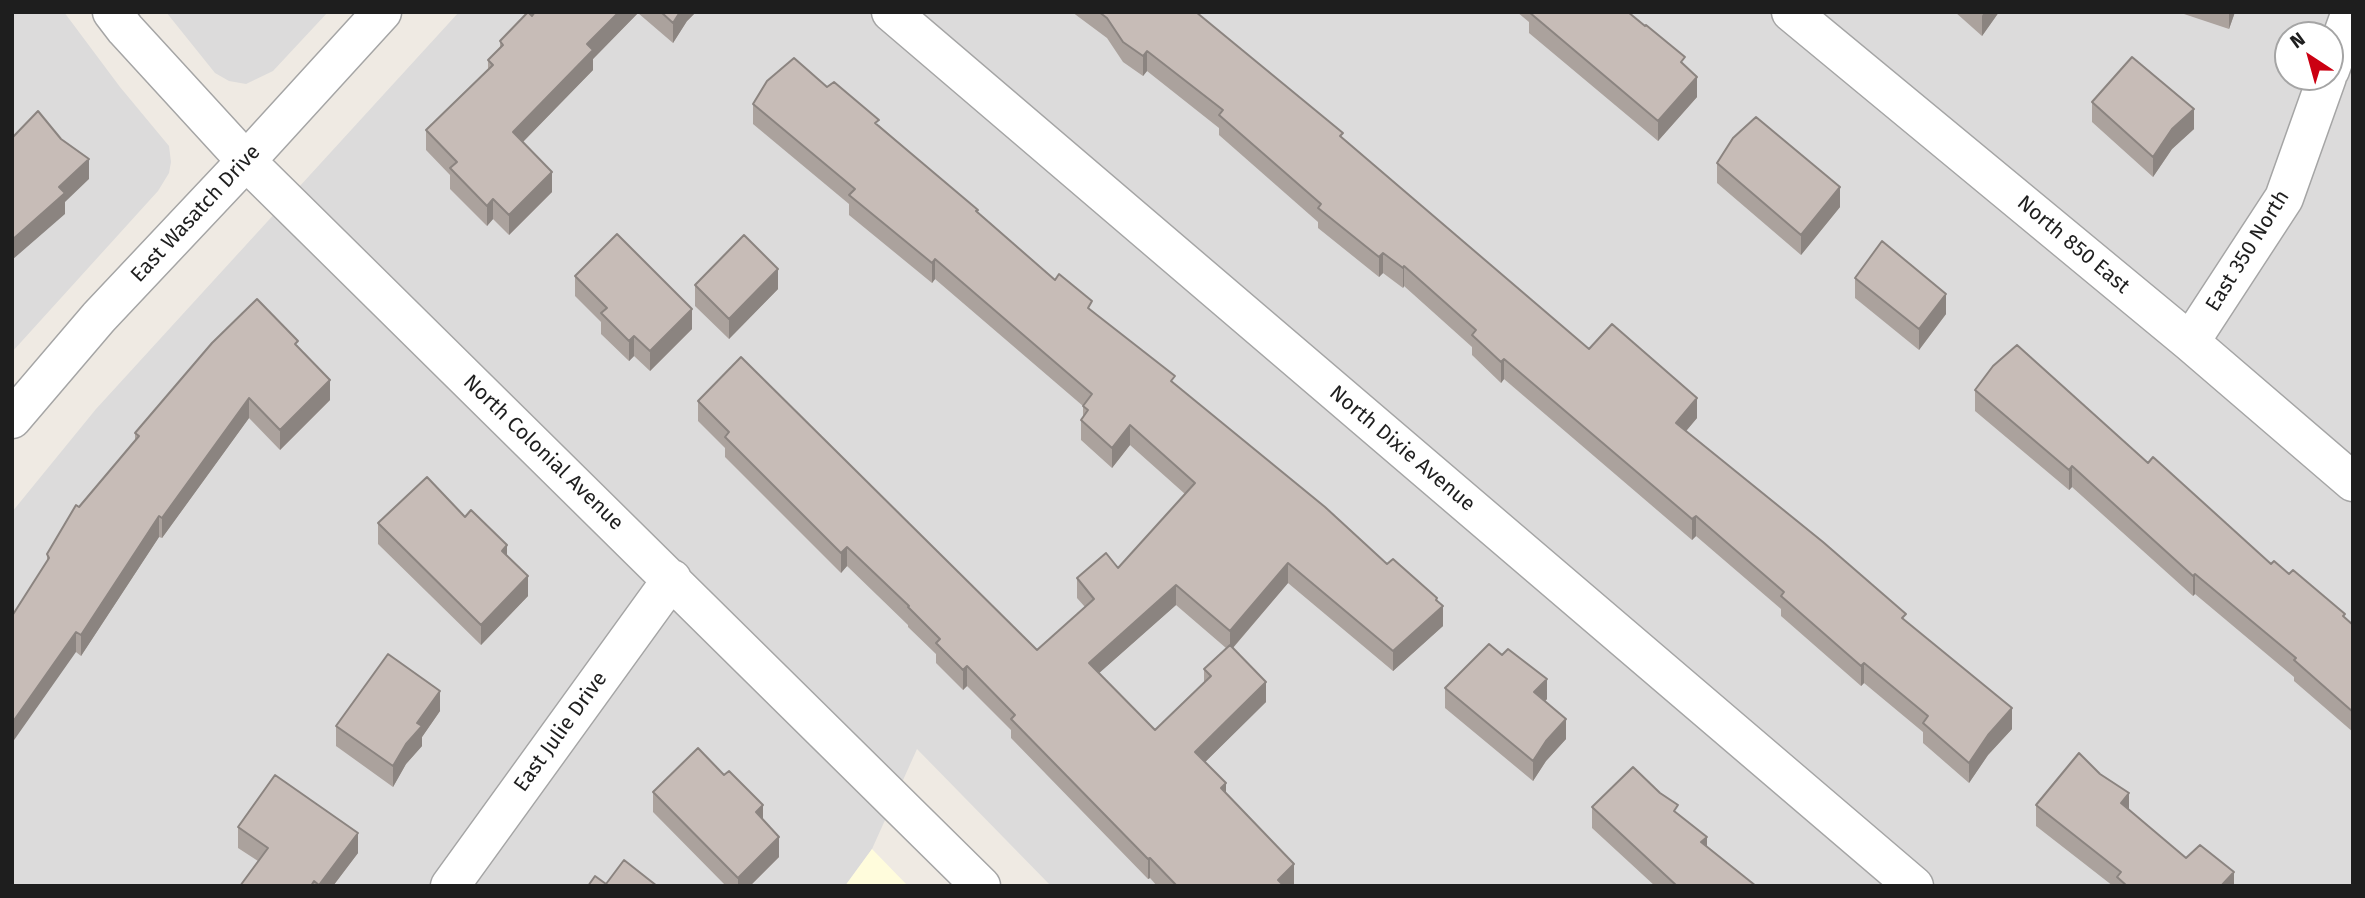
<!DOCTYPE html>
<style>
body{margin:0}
#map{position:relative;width:2365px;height:898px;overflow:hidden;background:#efeae3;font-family:"Fira Sans",sans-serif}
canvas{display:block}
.frame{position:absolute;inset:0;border:14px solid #1e1e1e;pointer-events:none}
.north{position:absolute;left:2274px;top:21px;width:70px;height:70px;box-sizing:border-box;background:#fff;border:2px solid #a5a5a5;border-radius:50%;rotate:324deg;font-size:19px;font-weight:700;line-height:28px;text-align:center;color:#1e1e1e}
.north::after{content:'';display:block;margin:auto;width:24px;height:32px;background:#cb0012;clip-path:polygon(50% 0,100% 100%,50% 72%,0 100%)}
</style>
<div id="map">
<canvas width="2365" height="898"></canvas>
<div class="frame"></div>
<div class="north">N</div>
</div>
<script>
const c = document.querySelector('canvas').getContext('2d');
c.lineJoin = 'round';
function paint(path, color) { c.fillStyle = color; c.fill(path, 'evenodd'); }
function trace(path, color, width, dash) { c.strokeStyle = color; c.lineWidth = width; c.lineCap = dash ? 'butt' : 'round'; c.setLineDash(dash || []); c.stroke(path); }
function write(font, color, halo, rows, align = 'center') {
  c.font = font + ' "Fira Sans",sans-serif'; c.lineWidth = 5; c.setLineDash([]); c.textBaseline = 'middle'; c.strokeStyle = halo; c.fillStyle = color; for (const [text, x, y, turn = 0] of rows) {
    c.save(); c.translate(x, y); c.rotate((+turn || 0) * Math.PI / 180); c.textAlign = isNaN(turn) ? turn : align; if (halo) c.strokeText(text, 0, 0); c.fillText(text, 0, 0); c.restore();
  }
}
paint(new Path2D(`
 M 12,12 L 64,12 L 120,87 L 169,146 L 171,162 L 169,173 L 158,191 L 12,352 Z
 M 166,12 L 328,12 L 273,71 L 246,84 L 229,81 L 215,73 Z
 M 459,12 L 2353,12 L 2353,886 L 1051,886 L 917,749 L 872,849 L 845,886 L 12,886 L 12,512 L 96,409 ZM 2288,35 L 2330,35 L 2330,77 L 2288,77 Z`), '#dcdbdb');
paint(new Path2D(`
 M 872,849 L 908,886 L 845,886 Z`), '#fffcdc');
const minor = new Path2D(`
 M 112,12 L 125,29 L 246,161 L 981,886
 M 891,12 L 1914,886
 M 1791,12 L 2190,342 L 2353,482
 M 2330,70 L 2351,12
 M 2190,342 L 2284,198 L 2327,77
 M 12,419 L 99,317 L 246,161 L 382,12
 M 450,886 L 672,579`);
trace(minor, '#a5a5a5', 41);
trace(minor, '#fff', 38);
paint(new Path2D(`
 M 535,12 L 696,12 L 687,21 L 673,43 L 638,13 L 593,59 L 593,70 L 523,142 L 552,192 L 509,235 L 493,219 L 487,226 L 450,189 L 450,175 L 426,150 L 426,130 L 488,69 L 488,60 L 500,49 L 500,41 Z
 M 1072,12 L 1196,12 L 1589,349 L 1697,418 L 1686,431 L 1906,621 L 2012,729 L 1988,755 L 1969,783 L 1923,743 L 1923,732 L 1864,683 L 1861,686 L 1781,616 L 1781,609 L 1696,536 L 1692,540 L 1504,379 L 1501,383 L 1472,355 L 1472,347 L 1404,286 L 1403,288 L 1383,273 L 1379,277 L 1318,228 L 1318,222 L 1219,135 L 1219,128 L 1147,71 L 1143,76 L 1123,62 L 1107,38 Z
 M 1517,12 L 1628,12 L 1645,26 L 1685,66 L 1697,97 L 1658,141 L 1529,33 L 1529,22 Z
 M 1955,12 L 1999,12 L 1982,36 Z
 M 2178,12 L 2235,12 L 2229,29 Z
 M 2092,102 L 2194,129 L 2172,149 L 2153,177 L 2092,122 Z
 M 753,104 L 879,125 L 1055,280 L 1092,311 L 1175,384 L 1387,564 L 1437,601 L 1443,626 L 1393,671 L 1288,583 L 1233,648 L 1266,702 L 1205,762 L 1226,793 L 1294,884 L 1292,886 L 1157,886 L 1150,878 L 1148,879 L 1011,738 L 1011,730 L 967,686 L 963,690 L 936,663 L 936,654 L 908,627 L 908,625 L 847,566 L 841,573 L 725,457 L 725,448 L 698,421 L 698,401 L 1037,650 L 1085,607 L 1077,598 L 1077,578 L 1118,568 L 1185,494 L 1130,445 L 1112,468 L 1081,440 L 1081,420 L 1083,418 L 1083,406 L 935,279 L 932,283 L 849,215 L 849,204 L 753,124 ZM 1176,605 L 1226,648 L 1204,669 L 1204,682 L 1155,730 L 1099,673 Z
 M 1717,163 L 1840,207 L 1801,255 L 1717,183 Z
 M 575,276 L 692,329 L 650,371 L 634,356 L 629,361 L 601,334 L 601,322 L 575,296 Z
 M 1855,278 L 1946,314 L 1919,350 L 1855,298 Z
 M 695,285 L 778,289 L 729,339 L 695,306 Z
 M 298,348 L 330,400 L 280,450 L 249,418 L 162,538 L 159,537 L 81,656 L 76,652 L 47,561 L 47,554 L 79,507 L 135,441 L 135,433 Z
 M 1975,390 L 2148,463 L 2271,564 L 2289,574 L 2353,625 L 2353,732 L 2294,681 L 2294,677 L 2195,594 L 2193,596 L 2072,487 L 2069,490 L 1975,411 Z
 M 465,517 L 507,556 L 528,596 L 481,645 L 378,544 L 378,523 Z
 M 1445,688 L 1547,699 L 1545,701 L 1566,739 L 1546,761 L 1533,781 L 1445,708 Z
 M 440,711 L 422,737 L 422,746 L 406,764 L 393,787 L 336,746 L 336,726 Z
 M 653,792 L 763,820 L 779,857 L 750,886 L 726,886 L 653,812 Z
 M 2036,805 L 2129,810 L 2186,858 L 2234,886 L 2113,886 L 2036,826 Z
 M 1592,807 L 1678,814 L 1707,847 L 1756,886 L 1655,886 L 1592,828 Z
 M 238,827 L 358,853 L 333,886 L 240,886 L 258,861 L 238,848 Z`), '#aba29d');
paint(new Path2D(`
 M 619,12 L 638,12 L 638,13 L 593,59 L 593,70 L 513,152 L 513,132 L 587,44 Z
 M 680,12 L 696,12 L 687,21 L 673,43 L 673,23 Z
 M 1984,12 L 1999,12 L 1982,36 L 1982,16 Z
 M 2229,12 L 2235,12 L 2229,29 Z
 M 1147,51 L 1147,71 L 1143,76 L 1143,56 Z
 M 1697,77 L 1697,97 L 1658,141 L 1658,121 Z
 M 2194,109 L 2194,129 L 2172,149 L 2153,177 L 2153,157 L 2172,129 Z
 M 89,159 L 89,179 L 65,202 L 65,214 L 12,260 L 12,240 L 59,187 Z
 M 552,172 L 552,192 L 509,235 L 509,215 Z
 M 1840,187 L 1840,207 L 1801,255 L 1801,235 Z
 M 493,199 L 493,219 L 487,226 L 487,206 Z
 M 1383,253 L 1383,273 L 1379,277 L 1379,257 Z
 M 935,259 L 935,279 L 932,283 L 932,263 Z
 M 1404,266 L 1404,286 L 1403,288 L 1403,268 Z
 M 778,269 L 778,289 L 729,339 L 729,319 Z
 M 1946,294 L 1946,314 L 1919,350 L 1919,329 Z
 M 692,309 L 692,329 L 650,371 L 650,351 Z
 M 634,336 L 634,356 L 629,361 L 629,341 Z
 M 1504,359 L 1504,379 L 1501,383 L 1501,362 Z
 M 330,380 L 330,400 L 280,450 L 280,430 Z
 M 249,398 L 249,418 L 162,538 L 162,518 Z
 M 1697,398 L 1697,418 L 1676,443 L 1676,423 Z
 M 1130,425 L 1130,445 L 1112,468 L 1112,448 Z
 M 2072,466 L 2072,487 L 2069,490 L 2069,470 Z
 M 159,516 L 159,537 L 81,656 L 81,635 Z
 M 1696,516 L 1696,536 L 1692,540 L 1692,519 Z
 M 507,545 L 507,565 L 502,551 Z
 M 847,547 L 847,566 L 841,573 L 841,553 Z
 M 1288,563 L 1288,583 L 1230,651 L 1230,631 Z
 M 2195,574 L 2195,594 L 2193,596 L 2193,576 Z
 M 528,576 L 528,596 L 481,645 L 481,625 Z
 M 1176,585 L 1176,605 L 1089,682 L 1089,663 Z
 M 1437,598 L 1437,611 L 1443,606 L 1443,626 L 1393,671 L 1393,651 Z
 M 76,632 L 76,652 L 12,743 L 12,723 Z
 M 1864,663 L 1864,683 L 1861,686 L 1861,666 Z
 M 967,666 L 967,686 L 963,690 L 963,670 Z
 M 1547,679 L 1547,699 L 1534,712 L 1534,692 Z
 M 1266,682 L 1266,702 L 1195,772 L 1195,752 Z
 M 440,691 L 440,711 L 422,737 L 422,746 L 406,764 L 393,787 L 393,766 L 417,723 Z
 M 2012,708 L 2012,729 L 1988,755 L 1969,783 L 1969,763 L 1988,735 Z
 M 1566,719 L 1566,739 L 1546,761 L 1533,781 L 1533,761 L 1546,741 Z
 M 1226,783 L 1226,803 L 1221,788 Z
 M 2129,793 L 2129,813 L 2121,803 Z
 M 763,805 L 763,825 L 756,812 Z
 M 358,833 L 358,853 L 333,886 L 319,886 Z
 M 779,837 L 779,857 L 750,886 L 738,886 L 738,878 Z
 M 1707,837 L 1707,858 L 1701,842 Z
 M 1150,858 L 1150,878 L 1148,879 L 1148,859 Z
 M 1294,864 L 1294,884 L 1292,886 L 1278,886 L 1278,880 Z
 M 2234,872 L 2234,886 L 2221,886 Z`), '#8b8480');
const building = new Path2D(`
 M 528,12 L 532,16 L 535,12 L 619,12 L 587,44 L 593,50 L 513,132 L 552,172 L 509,215 L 493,199 L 487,206 L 450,168 L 457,162 L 426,130 L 493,65 L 488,60 L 503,45 L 500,41 Z
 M 661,12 L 680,12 L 673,23 Z
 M 1099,12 L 1196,12 L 1343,133 L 1340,136 L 1589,349 L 1612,324 L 1697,398 L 1676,423 L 1823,542 L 1906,614 L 1902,618 L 2012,708 L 1988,735 L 1969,763 L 1923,723 L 1928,716 L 1864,663 L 1861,666 L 1781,596 L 1784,592 L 1696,516 L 1692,519 L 1504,359 L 1501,362 L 1472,335 L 1476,330 L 1404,266 L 1403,268 L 1383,253 L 1379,257 L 1318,208 L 1321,204 L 1219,115 L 1223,110 L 1147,51 L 1143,56 L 1123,42 L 1107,18 Z
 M 1529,12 L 1628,12 L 1645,26 L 1646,25 L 1685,57 L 1681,62 L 1697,77 L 1658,121 Z
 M 2132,57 L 2194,109 L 2172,129 L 2153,157 L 2092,102 Z
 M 794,58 L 827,87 L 834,82 L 879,120 L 875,123 L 978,210 L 976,211 L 1055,280 L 1059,274 L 1092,301 L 1088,308 L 1175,376 L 1171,381 L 1325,507 L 1387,564 L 1393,559 L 1437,598 L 1436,600 L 1443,606 L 1393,651 L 1288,563 L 1230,631 L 1176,585 L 1089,663 L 1155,730 L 1211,676 L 1204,669 L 1230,645 L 1266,682 L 1195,752 L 1226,783 L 1221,788 L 1294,864 L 1278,880 L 1284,886 L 1177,886 L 1150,858 L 1148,859 L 1011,719 L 1015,715 L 967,666 L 963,670 L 936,643 L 940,639 L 908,607 L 909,606 L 847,547 L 841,553 L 725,437 L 729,432 L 698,401 L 741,357 L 1037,650 L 1094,599 L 1077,578 L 1106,553 L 1118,568 L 1195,483 L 1130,425 L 1112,448 L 1081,420 L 1088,410 L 1083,406 L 1092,394 L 935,259 L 932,263 L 849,195 L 855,189 L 753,104 L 767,81 Z
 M 38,111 L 61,139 L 89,159 L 59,187 L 65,193 L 12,240 L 12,138 Z
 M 1756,117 L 1840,187 L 1801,235 L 1717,163 L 1733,138 Z
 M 617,234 L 692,309 L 650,351 L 634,336 L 629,341 L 601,313 L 607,308 L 575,276 Z
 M 744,235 L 778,269 L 729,319 L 695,285 Z
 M 1882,241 L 1946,294 L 1919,329 L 1855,278 Z
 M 257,299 L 298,341 L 295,344 L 330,380 L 280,430 L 249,398 L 162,518 L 159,516 L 81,635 L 76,632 L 12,723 L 12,616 L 49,558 L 47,554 L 76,505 L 79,507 L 139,436 L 135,433 L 212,343 Z
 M 2017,345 L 2148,463 L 2153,457 L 2271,564 L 2274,561 L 2289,574 L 2293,570 L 2345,614 L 2343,616 L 2353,625 L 2353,712 L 2294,660 L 2296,658 L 2195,574 L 2193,576 L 2072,466 L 2069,470 L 1975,390 L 1993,366 Z
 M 427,477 L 465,517 L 471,510 L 507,545 L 502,551 L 528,576 L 481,625 L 378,523 Z
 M 1489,644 L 1502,655 L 1508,649 L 1547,679 L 1534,692 L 1566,719 L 1546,741 L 1533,761 L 1445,688 Z
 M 388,654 L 440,691 L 417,723 L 422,726 L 406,744 L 393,766 L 336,726 Z
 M 698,748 L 724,775 L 729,771 L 763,805 L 756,812 L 779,837 L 738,878 L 653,792 Z
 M 2079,753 L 2100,774 L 2129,793 L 2121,803 L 2186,858 L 2200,845 L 2234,872 L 2221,886 L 2127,886 L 2117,877 L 2121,872 L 2036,805 Z
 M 1633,767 L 1660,793 L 1678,805 L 1674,811 L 1707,837 L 1701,842 L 1756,886 L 1677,886 L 1592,807 Z
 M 275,775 L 358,833 L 319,885 L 314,881 L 311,886 L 240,886 L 268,848 L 238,827 Z
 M 624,860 L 657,886 L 588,886 L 595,876 L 606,884 Z`);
paint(building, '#c7bcb7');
trace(building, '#8b8480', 2);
write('21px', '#1e1e1e', '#fff', [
 ["East Wasatch Drive",196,214,-47],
 ["North 850 East",2073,245,40],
 ["East 350 North",2248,251,-58],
 ["North Dixie Avenue",1402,449,40],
 ["North Colonial Avenue",543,453,44],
 ["East Julie Drive",561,732,-54]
]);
</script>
